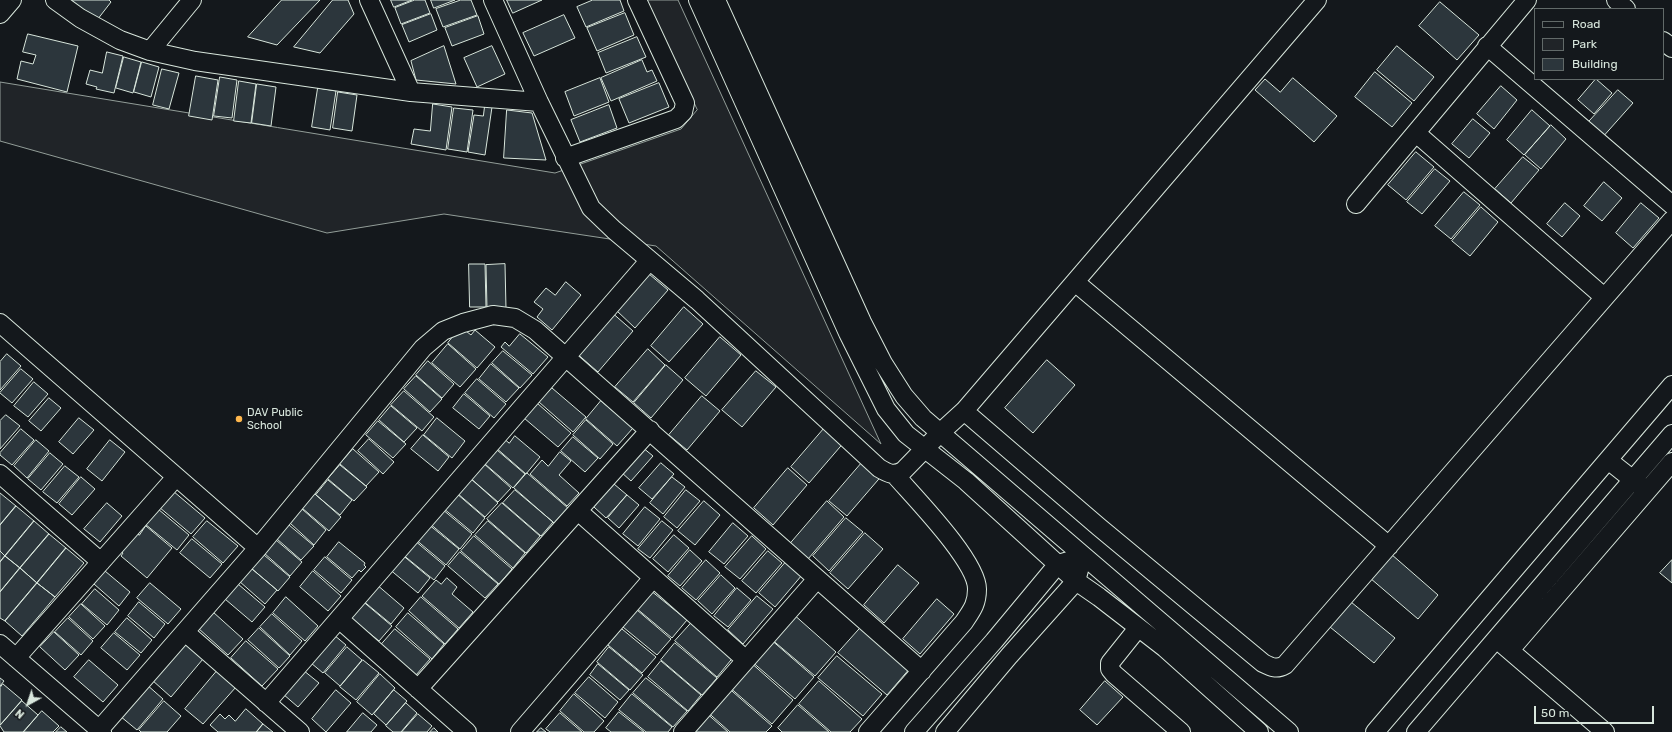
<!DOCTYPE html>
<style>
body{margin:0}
#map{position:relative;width:1672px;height:732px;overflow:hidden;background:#14181c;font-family:Rubik,sans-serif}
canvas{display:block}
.legend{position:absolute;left:1534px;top:8px;width:130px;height:72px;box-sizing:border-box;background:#14181c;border:1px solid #626a69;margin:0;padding:5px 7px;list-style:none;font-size:12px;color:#d8e6dc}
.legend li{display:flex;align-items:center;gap:8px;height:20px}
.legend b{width:20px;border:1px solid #626a69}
.north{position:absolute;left:8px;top:684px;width:40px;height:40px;-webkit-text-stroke:3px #14181c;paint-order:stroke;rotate:220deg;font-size:11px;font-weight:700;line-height:16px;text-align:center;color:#d8e6dc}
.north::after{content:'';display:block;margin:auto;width:14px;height:18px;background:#d8e6dc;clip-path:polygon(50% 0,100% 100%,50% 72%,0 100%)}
.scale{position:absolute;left:1534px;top:706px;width:120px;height:18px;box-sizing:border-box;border:2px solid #d8e6dc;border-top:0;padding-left:5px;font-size:12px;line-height:14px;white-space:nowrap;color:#d8e6dc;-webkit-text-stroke:3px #14181c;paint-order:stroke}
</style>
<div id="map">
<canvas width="1672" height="732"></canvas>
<ul class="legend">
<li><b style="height:5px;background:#14181c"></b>Road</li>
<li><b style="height:11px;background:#202428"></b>Park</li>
<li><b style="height:11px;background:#2c363c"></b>Building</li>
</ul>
<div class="north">N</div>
<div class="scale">50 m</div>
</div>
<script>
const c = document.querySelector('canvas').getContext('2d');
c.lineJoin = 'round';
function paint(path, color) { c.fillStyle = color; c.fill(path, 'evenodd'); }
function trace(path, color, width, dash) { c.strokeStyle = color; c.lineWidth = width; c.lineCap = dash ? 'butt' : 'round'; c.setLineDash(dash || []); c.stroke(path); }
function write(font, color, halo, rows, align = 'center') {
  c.font = font + ' Rubik,sans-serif'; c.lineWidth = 3; c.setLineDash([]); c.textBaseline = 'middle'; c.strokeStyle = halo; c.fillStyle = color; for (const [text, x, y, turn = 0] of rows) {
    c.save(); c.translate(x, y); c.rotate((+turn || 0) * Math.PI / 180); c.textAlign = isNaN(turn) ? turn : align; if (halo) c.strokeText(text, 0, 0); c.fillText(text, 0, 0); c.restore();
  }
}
const green = new Path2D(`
 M 647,0 L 678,0 L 881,444 L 656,246 L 444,214 L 327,233 L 0,141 L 0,82 L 555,173 L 681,129 L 697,110 Z`);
paint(green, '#202428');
trace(green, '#939e99', 1);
const building = new Path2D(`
 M 65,0 L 109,0 L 111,2 L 94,24 Z
 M 282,0 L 320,0 L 277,45 L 248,37 Z
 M 333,0 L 348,0 L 354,14 L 320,53 L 294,47 Z
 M 391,0 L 412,0 L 394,7 Z
 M 415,0 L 425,0 L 430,13 L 401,24 L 395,8 Z
 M 431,0 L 455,0 L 434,8 Z
 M 461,0 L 471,0 L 477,15 L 443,27 L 436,9 Z
 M 507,0 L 542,0 L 513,13 Z
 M 593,0 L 620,0 L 624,11 L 586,27 L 577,7 Z
 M 1440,2 L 1479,35 L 1457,60 L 1419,26 Z
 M 625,13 L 634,35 L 597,51 L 587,28 Z
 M 431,14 L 437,30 L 409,42 L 402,25 Z
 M 564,15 L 575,38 L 534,56 L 523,33 Z
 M 478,16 L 484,34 L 452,46 L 445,28 Z
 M 28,34 L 78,46 L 67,92 L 17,79 L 21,61 L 33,64 L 36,55 L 23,52 Z
 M 637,37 L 646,57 L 606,73 L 598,53 Z
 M 444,46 L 456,84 L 416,80 L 411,61 Z
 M 492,46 L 505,74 L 477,87 L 464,58 Z
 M 1397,46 L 1434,77 L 1414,101 L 1377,70 Z
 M 107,52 L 123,56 L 114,93 L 96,89 L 97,87 L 86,84 L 90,70 L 102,73 Z
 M 124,57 L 141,62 L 133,93 L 116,88 Z
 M 642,60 L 647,72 L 652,70 L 657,81 L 611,101 L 601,78 Z
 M 142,62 L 159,67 L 151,97 L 134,92 Z
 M 162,69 L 179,73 L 169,109 L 153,105 Z
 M 1375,72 L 1412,103 L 1392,127 L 1355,97 Z
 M 196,76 L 218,80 L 212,120 L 189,116 Z
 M 220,77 L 237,80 L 232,118 L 214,116 Z
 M 600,78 L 609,102 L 574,116 L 565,92 Z
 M 1293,78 L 1337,116 L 1314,142 L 1255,90 L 1265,79 L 1280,92 Z
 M 1596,79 L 1612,93 L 1594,114 L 1578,100 Z
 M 239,81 L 256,84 L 251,123 L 234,121 Z
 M 659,83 L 669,107 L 629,123 L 619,99 Z
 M 257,84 L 276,87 L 271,126 L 252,123 Z
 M 1501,86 L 1517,100 L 1494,129 L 1477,114 Z
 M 318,88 L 336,91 L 330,130 L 312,127 Z
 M 1618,90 L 1633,103 L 1601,139 L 1585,126 Z
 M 338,92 L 357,95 L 352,131 L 333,128 Z
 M 433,104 L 452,107 L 446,150 L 411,144 L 414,129 L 430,131 Z
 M 609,105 L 617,128 L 580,142 L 571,120 Z
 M 485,106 L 492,107 L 485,155 L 468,152 L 474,115 L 483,116 Z
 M 454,108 L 473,110 L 467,152 L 448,149 Z
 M 507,110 L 532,113 L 546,160 L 504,158 Z
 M 1532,110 L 1550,126 L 1524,155 L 1507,140 Z
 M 1473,119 L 1490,133 L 1469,158 L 1452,144 Z
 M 1551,125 L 1566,139 L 1541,169 L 1525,155 Z
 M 1416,152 L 1434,167 L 1406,200 L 1388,185 Z
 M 1523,157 L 1539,170 L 1511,203 L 1495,189 Z
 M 1435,169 L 1450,181 L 1422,214 L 1407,202 Z
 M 1604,182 L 1622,198 L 1602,221 L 1584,206 Z
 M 1464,192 L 1480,205 L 1451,239 L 1435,226 Z
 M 1565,203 L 1580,216 L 1562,237 L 1547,224 Z
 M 1641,203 L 1659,218 L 1633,248 L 1616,233 Z
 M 1481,207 L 1498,222 L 1470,256 L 1452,241 Z
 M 469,264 L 485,264 L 486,307 L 470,307 Z
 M 505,264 L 506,309 L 487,309 L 486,265 Z
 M 649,274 L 668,290 L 635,328 L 617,311 Z
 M 566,282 L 581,295 L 552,330 L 537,317 L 543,309 L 534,302 L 546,288 L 555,295 Z
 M 684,307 L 703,324 L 669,362 L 651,346 Z
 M 610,311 L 633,331 L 598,372 L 575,352 Z
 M 461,327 L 471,335 L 475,330 L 495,347 L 477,368 L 448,343 Z
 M 520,334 L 548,357 L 533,374 L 501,347 L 505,342 L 509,346 Z
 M 720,337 L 741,355 L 706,396 L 685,378 Z
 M 448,344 L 476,369 L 460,387 L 432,363 Z
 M 648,349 L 665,365 L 633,402 L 615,387 Z
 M 503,351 L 532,375 L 520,388 L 492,363 Z
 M 7,354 L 21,366 L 0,390 L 0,362 Z
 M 1047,360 L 1075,385 L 1033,433 L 1005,408 Z
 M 428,361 L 454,384 L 442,398 L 416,375 Z
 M 491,364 L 519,388 L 506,402 L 479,379 Z
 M 666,365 L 683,380 L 651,418 L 634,403 Z
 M 21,369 L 33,379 L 12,403 L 0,393 Z
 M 756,371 L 776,387 L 742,427 L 722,410 Z
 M 416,376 L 442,399 L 430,412 L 404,389 Z
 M 477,379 L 506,404 L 494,418 L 465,393 Z
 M 34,382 L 48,394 L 28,417 L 14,406 Z
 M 552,388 L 586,417 L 573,432 L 539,402 Z
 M 404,391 L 434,417 L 422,431 L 391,405 Z
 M 464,394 L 490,416 L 479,429 L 453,408 Z
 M 702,396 L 720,411 L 687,450 L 669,435 Z
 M 49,398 L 61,408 L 41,431 L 29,421 Z
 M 601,401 L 633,428 L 617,446 L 586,419 Z
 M 537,403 L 571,433 L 558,447 L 524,418 Z
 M 391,406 L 417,428 L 404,442 L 379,420 Z
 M 6,415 L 20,426 L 0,449 L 0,421 Z
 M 79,418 L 94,430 L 73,454 L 59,442 Z
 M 437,418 L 465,441 L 452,458 L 424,435 Z
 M 586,420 L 613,444 L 600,459 L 573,435 Z
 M 378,421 L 406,444 L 393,458 L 366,435 Z
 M 828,424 L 846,440 L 809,483 L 791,467 Z
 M 21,429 L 34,440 L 12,465 L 0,455 L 0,453 Z
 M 423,435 L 449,457 L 438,471 L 411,449 Z
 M 515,436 L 540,457 L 526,474 L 495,447 L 503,438 L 509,443 Z
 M 573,437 L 598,458 L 585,472 L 561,451 Z
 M 369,439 L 394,462 L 383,474 L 358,451 Z
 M 36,440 L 49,451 L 27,478 L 14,466 Z
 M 110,440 L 125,452 L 102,481 L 87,469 Z
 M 642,447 L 653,456 L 631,481 L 621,472 Z
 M 353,449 L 379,472 L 366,486 L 340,464 Z
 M 497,450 L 525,474 L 513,488 L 485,464 Z
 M 560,452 L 571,461 L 559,475 L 579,493 L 567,506 L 530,474 L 542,460 L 548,466 Z
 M 50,453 L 63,464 L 41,490 L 28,479 Z
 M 866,458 L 884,473 L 847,516 L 829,501 Z
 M 482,462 L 511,488 L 498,502 L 469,477 Z
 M 661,463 L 674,474 L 652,499 L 639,488 Z
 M 340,465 L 367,487 L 354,501 L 328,479 Z
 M 65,466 L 79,477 L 57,503 L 43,492 Z
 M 788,468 L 807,485 L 773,525 L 754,508 Z
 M 527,473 L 568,508 L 554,523 L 514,488 Z
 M 81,477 L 95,489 L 72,515 L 59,504 Z
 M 672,477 L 685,487 L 663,514 L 650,503 Z
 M 470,478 L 498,503 L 485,517 L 457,493 Z
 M 328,480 L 352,500 L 340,515 L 316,495 Z
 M 614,484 L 627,495 L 606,518 L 594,507 Z
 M 515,490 L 553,522 L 541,536 L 503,503 Z
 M 686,490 L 700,501 L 677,528 L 664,517 Z
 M 173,491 L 205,518 L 191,534 L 159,507 Z
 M 0,493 L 16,506 L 0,525 Z
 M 456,493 L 485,518 L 473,533 L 443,508 Z
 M 315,494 L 341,517 L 329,531 L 302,508 Z
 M 627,495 L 639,505 L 619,528 L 608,518 Z
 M 704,501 L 720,515 L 695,545 L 678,531 Z
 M 827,501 L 844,517 L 808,559 L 790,544 Z
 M 107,503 L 122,516 L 100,542 L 84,529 Z
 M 502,503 L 540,536 L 526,553 L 487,519 Z
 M 16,506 L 34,521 L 5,556 L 0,551 L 0,525 Z
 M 645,507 L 660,519 L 638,546 L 623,534 Z
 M 158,509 L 189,535 L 177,550 L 145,524 Z
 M 302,509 L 326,530 L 314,545 L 290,523 Z
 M 442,509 L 472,534 L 460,549 L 429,523 Z
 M 846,518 L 863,532 L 829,571 L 813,556 Z
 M 34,521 L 49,534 L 20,568 L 5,556 Z
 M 207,521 L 238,546 L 223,563 L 193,537 Z
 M 488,521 L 525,553 L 513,568 L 475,535 Z
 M 662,521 L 673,530 L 650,558 L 638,549 Z
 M 733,523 L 748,536 L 724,564 L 709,552 Z
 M 428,524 L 459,549 L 446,565 L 415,539 Z
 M 289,525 L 314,546 L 301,560 L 277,539 Z
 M 146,526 L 172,548 L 147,578 L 121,556 L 123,553 L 118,549 L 134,531 L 139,535 Z
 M 865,533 L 883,549 L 848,589 L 830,573 Z
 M 49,534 L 66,548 L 37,583 L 20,568 Z
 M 674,535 L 689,548 L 668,572 L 653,559 Z
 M 474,536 L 512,569 L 499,584 L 461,551 Z
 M 752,536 L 766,549 L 740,579 L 725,567 Z
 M 192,539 L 222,564 L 210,578 L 180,553 Z
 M 276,540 L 302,562 L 290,576 L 264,553 Z
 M 414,540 L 445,566 L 434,580 L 402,554 Z
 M 339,542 L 365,563 L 364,565 L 366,567 L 361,572 L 359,570 L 352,578 L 327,557 Z
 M 66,548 L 84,563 L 55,597 L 37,583 Z
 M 690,550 L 702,561 L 680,586 L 668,576 Z
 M 0,551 L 5,556 L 0,562 Z
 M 768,551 L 782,563 L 756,593 L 742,581 Z
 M 460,552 L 498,584 L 485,598 L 448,566 Z
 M 400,553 L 430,578 L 418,593 L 388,568 Z
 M 1391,554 L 1438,595 L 1418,619 L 1370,578 Z
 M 264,555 L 290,577 L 278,591 L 252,569 Z
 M 5,556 L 20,568 L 0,592 L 0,562 Z
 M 325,557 L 352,580 L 341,593 L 314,570 Z
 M 706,560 L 720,573 L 696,600 L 682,588 Z
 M 1672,560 L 1672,583 L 1660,573 Z
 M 786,562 L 802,575 L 775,607 L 759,593 Z
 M 898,565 L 919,583 L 884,623 L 864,605 Z
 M 20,568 L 37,583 L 5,621 L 0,618 L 0,592 Z
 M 251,568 L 277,590 L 265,604 L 239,581 Z
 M 105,571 L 130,592 L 119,606 L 94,584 Z
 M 313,571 L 341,596 L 328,611 L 300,587 Z
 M 721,575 L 735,588 L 712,614 L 698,601 Z
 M 447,578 L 457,587 L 452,594 L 473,612 L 459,628 L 422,596 L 436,580 L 441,584 Z
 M 37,583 L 55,597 L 22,636 L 5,621 Z
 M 150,583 L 181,609 L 168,624 L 137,598 Z
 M 238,584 L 265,607 L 252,622 L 225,599 Z
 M 376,584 L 404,608 L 391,624 L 362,600 Z
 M 737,588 L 751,600 L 728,627 L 714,616 Z
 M 95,589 L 119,610 L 107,625 L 82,604 Z
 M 650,590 L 687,620 L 672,638 L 636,608 Z
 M 757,596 L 773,609 L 743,644 L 728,630 Z
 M 286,597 L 318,626 L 305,641 L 273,613 Z
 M 421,597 L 458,629 L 445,644 L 409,611 Z
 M 360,599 L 392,626 L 379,641 L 347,615 Z
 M 937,599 L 954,614 L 920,654 L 903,639 Z
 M 139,602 L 165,624 L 154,638 L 128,616 Z
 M 1351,602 L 1395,638 L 1374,663 L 1330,627 Z
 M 81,604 L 105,626 L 93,639 L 69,617 Z
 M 637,610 L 671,639 L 657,655 L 623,627 Z
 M 213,612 L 243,639 L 228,655 L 198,628 Z
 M 408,613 L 444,644 L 432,659 L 396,627 Z
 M 792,613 L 836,652 L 815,676 L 770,638 Z
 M 272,614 L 302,641 L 290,655 L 260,627 Z
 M 68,618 L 93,641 L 81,655 L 55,632 Z
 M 127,618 L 152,640 L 141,653 L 115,632 Z
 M 694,620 L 735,655 L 717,677 L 675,641 Z
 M 863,625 L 911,667 L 887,695 L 838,653 Z
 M 259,628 L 290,656 L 279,668 L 248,640 Z
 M 395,629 L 430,659 L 416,675 L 381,645 Z
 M 622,629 L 656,657 L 642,673 L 608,645 Z
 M 54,632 L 79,655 L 65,670 L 40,647 Z
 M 114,633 L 140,655 L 127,670 L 101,648 Z
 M 334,635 L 346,645 L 323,673 L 311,663 Z
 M 769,638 L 814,677 L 795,699 L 750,660 Z
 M 246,641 L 278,669 L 262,686 L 231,658 Z
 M 184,643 L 203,659 L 171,697 L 152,680 Z
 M 675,643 L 717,678 L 702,695 L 661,660 Z
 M 347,647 L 362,660 L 340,686 L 325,673 Z
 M 609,647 L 643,675 L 630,690 L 597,662 Z
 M 837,656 L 882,694 L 863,716 L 818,678 Z
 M 89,660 L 118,685 L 103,702 L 74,677 Z
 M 363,660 L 379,673 L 356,700 L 340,687 Z
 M 661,661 L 701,695 L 688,711 L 648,677 Z
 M 749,661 L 793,700 L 772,724 L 728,686 Z
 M 598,664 L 629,690 L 620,700 L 590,675 Z
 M 303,670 L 319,683 L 298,707 L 283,694 Z
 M 217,671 L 236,687 L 203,724 L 185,709 Z
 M 380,674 L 395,688 L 372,715 L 357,702 Z
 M 589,677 L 618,702 L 605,718 L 575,693 Z
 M 0,678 L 4,681 L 0,686 Z
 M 646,678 L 687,711 L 673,727 L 633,693 Z
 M 819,681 L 862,719 L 850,732 L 831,732 L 799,704 Z
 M 1105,681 L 1123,697 L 1097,725 L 1080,710 Z
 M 3,684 L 22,700 L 0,725 L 0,688 Z
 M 146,684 L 163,699 L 137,730 L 120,716 Z
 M 725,685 L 772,726 L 766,732 L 730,732 L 704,709 Z
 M 336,690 L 351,703 L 326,732 L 312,719 Z
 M 394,690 L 407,701 L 386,725 L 374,714 Z
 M 574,694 L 604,721 L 594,732 L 584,732 L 560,711 Z
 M 632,694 L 672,727 L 668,732 L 646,732 L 619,710 Z
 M 22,701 L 38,715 L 23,732 L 4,732 L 0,726 Z
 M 164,701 L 181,716 L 167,732 L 141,732 L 139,730 Z
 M 406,703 L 417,713 L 401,732 L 393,732 L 386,726 Z
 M 798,705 L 829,732 L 782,732 L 778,728 Z
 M 246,709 L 263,724 L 256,732 L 218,732 L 210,725 L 220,714 L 225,719 L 229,715 L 235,721 Z
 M 42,711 L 59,726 L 53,732 L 24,732 Z
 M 704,711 L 728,732 L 687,732 Z
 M 619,712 L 644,732 L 611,732 L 606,728 Z
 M 363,713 L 377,725 L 371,732 L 347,732 Z
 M 560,713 L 582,732 L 550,732 L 546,729 Z
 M 418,714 L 432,726 L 427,732 L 402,732 Z
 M 263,724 L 273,732 L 257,732 Z
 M 61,727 L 67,732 L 56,732 Z
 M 434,728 L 438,732 L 430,732 Z
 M 541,728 L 546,732 L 537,732 Z`);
paint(building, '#2c363c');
trace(building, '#d8e6dc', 1);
const minor = new Path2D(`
 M 55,0 L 80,18 L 120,40 L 150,51 L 195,61 L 411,92 L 539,102
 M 369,0 L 411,92
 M 493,0 L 539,102 L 591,208 L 614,230 L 697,300 L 879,468 C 889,474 893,476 903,471 L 941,432 L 964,411 L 1317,0
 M 698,0 L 848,333 L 886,409 L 906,434 L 966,481 L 1076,581 L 1099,597 L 1165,648 L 1259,732
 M 716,0 L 862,322 L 883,363 L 904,396 L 923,418 L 1289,732
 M 1616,0 L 1626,9
 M 0,14 L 12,0
 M 1663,41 L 1672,48
 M 1487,46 L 1672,205
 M 150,51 L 192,0
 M 1416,133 L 1604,297
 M 565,158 L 676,119 L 683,112 L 685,103 L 637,0
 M 1356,204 L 1527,0
 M 1075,282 L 1389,546
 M 0,323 L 258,548
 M 964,411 L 1099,527 L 1263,663 C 1271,667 1276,670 1285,665 L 1672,220
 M 1608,460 L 1642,487
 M 0,474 L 101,562
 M 578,511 L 746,660
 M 339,619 L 467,732
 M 1138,628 L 1110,663 L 1110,669 L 1114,674 L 1181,732
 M 185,632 L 300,732
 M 1501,643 L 1605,732
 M 0,644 L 102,732
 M 1510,650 L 1672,462
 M 16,658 L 176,477
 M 418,689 L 650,430
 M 266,703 L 649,261
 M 99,730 L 258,548 L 423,348 L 443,331 L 463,323 L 493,315 L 515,318 L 535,330 L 922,671
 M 520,732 L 653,578
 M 683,732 L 817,579
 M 868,732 L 964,622 C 972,610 977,604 977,589 C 977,561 914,497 895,475
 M 914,732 L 994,641 L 1058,564 L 1069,561
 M 945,732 L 1009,656 L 1076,581 L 1079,570
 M 1375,732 L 1672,385
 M 1416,732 L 1672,434`);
trace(minor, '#d8e6dc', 20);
trace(minor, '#14181c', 18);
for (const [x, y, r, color] of [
 [239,419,4,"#ffb74d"]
]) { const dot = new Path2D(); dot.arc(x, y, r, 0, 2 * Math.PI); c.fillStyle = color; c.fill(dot); trace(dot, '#14181c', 1.5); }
write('11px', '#d8e6dc', '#14181c', [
 ["DAV Public",247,413],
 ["School",247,426]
], 'left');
</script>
